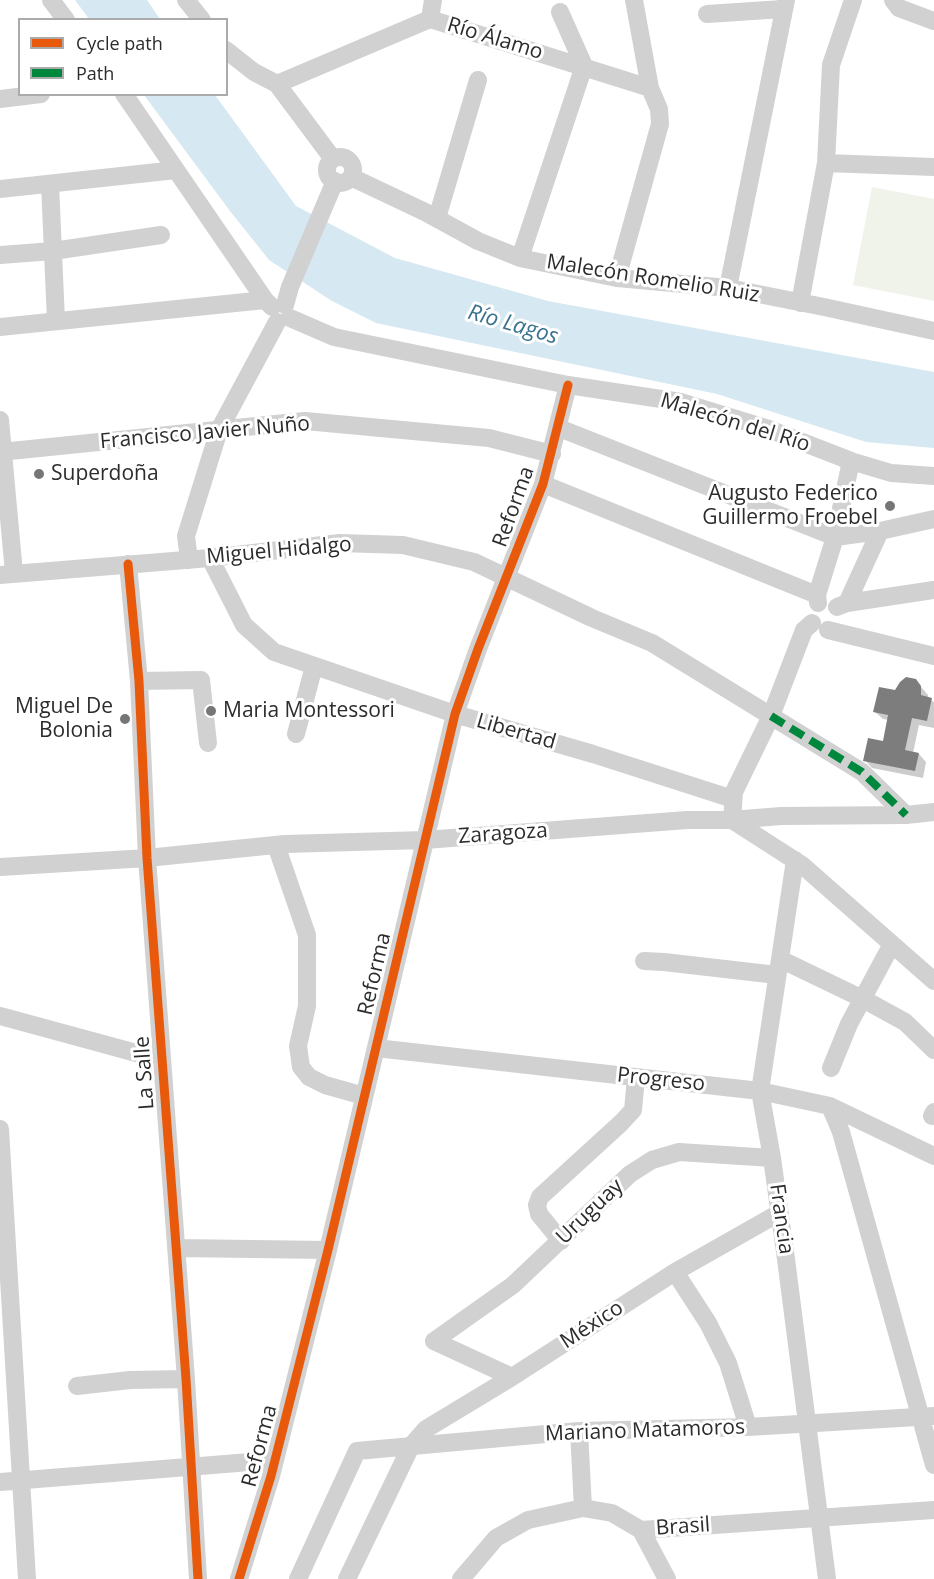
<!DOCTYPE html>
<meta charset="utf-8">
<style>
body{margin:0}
#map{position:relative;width:934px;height:1579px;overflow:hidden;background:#fff;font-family:"Open Sans",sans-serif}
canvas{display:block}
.legend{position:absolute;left:18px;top:18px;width:210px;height:78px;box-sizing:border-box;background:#fff;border:2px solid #ababab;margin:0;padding:8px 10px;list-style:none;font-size:18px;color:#2c2c2c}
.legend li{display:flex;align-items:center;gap:12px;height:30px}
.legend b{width:30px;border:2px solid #ababab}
</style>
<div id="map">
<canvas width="934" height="1579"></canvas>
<ul class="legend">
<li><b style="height:8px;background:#e8590c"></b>Cycle path</li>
<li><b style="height:8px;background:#00873e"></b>Path</li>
</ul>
</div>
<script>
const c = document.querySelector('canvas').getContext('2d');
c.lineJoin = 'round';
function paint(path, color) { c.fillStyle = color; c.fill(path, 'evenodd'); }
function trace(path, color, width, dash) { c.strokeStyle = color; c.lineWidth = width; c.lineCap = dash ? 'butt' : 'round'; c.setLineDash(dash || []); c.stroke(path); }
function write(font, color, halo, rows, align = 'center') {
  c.font = font + ' "Open Sans",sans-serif'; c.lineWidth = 6; c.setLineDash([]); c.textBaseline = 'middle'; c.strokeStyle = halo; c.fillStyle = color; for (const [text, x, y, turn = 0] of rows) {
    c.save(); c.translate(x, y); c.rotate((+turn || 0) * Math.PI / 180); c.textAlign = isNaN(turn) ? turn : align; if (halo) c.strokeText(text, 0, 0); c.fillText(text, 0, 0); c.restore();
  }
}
paint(new Path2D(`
 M 872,187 L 934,199 L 934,301 L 853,285 Z`), '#f0f3ea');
paint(new Path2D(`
 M 75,0 L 147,0 L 160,19 L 89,19 Z
 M 144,95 L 215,95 L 296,206 L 395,258 L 548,301 L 934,372 L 934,448 L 866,442 L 717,394 L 376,323 L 332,301 L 269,260 L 230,211 Z`), '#d6e8f1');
paint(new Path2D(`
 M 915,680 L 928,695 L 928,698 L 934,702 L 934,728 L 919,725 L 913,753 L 919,754 L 926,762 L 923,778 L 872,768 L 865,760 L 884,743 L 889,720 L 883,719 L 875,712 Z`), '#0003');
paint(new Path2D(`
 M 906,677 L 916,679 L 921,686 L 921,695 L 932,698 L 927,721 L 912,718 L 905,750 L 919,753 L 915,771 L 863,761 L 868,738 L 883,741 L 888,715 L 873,712 L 879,687 L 895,690 L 900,682 Z`), '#7d7d7d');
trace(new Path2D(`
 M 51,0 L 66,20
 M 186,0 L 202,20
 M 893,0 L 899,8 L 934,21
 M 707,14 L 783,9
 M 430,19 L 433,0
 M 226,50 L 254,72 L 277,84 L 333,159
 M 277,84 L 430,19 L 650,88
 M 124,94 L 265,300 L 272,307
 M 0,99 L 41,94
 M327 170a13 13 0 1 1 26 0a13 13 0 1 1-26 0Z
 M 826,163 L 934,167
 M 351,177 L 425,212 L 478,241 L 520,258 L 617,278 L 728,288 L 824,307 L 934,331
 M 50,184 L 56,321
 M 0,189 L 176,170
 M 437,218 L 478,80
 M 0,255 L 53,251 L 161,235
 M 520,258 L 584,66 L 560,12
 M 617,278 L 660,124 L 659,109 L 650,88 L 634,0
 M 728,288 L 786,0
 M 800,303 L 826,163 L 831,65 L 853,0
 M 285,305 L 290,287 L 335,181
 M 290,318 L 334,337 L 568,385 L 681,402 L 766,428 L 851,461 L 891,473 L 934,476
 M 0,327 L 265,300
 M 0,420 L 14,573
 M 559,428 L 835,537 L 880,531 L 934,519
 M 0,452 L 305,421 L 489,438 L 552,454
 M 543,484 L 817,595
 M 210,558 L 244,625 L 274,652 L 455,714 L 593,754 L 733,799
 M 189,560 L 186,536 L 219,430 L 277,322
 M 128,564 L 139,681 L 147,858 L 186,1379 L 198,1579
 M 0,575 L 210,558 L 340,543 L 403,545 L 474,562 L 592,618 L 652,643 L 862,772 L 906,815
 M 818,603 L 817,595 L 835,537 L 851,461
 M 847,603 L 880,531
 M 837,607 L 847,603 L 934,590
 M 812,623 L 804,630 L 771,716 L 734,792 L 732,820 L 802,865 L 934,981
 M 828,630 L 934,656
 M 139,681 L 201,680 L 208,743
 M 296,734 L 314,666
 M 276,845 L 307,935 L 307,1006 L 298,1046 L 301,1067 L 309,1077 L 325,1085 L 364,1096
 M 795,860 L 760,1091 L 772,1158 L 786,1259 L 827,1579
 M 0,867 L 147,858 L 285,844 L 425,840 L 687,820 L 732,820 L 781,816 L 906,815 L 934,812
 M 780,959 L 863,999 L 905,1022 L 934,1050
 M 644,961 L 664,962 L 777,975
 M 0,1016 L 162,1060
 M 376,1048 L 760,1091 L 830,1106 L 934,1156
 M 831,1068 L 849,1024 L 892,944
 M 830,1106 L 841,1132 L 934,1465
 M 932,1116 L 934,1112
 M 0,1129 L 27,1579
 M 561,1241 L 539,1214 L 537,1205 L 540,1197 L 621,1123 L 633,1110 L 636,1078
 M 176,1248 L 328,1250
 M 675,1272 L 708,1323 L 728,1363 L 748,1427
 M 434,1341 L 513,1285 L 630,1174 L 652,1160 L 679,1152 L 772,1158
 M 434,1341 L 512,1377
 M 77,1386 L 130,1380 L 186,1379
 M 579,1431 L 583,1508
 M 0,1482 L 275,1460
 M 641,1530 L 667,1579
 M 239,1579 L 271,1476 L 328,1250 L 455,714 L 478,649 L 543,484 L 568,385
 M 298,1579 L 357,1451 L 579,1431 L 748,1427 L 934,1416
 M 347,1579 L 411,1446 L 426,1429 L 512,1377 L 675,1272 L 779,1213
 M 461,1579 L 496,1538 L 528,1520 L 583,1508 L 612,1513 L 641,1530 L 934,1510`), '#d1d1d1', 18);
trace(new Path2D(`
 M 771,716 L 862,772 L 906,815`), '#00873e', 8, [15, 8]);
trace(new Path2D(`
 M 128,564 L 139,681 L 147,858 L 186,1379 L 198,1579
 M 239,1579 L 271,1476 L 328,1250 L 455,714 L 478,649 L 543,484 L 568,385`), '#e8590c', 9);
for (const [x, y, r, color] of [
 [39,474,6,"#767676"],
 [890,506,6,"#767676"],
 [211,711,6,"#767676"],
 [125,719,6,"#767676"]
]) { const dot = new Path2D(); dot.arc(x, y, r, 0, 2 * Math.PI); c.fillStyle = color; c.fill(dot); trace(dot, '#fff', 2); }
write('21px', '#2c2c2c', '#fff', [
 ["Río Álamo",495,39,17],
 ["Malecón Romelio Ruiz",653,279,9],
 ["Malecón del Río",735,423,17],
 ["Francisco Javier Nuño",205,433,-5],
 ["Reforma",514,507,-70],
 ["Miguel Hidalgo",279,551,-5],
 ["Libertad",516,732,16],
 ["Zaragoza",503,834,-4],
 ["Reforma",375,974,-77],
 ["La Salle",145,1073,-94],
 ["Progreso",661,1080,6],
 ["Uruguay",590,1212,-44],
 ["Francia",781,1219,82],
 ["México",592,1325,-33],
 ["Mariano Matamoros",645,1431,-2],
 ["Reforma",260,1446,-75],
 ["Brasil",683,1527,-4]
]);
write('21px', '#2c2c2c', '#fff', [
 ["Superdoña",51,474],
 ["Augusto Federico",878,494,"right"],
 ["Guillermo Froebel",878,518,"right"],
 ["Miguel De",113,707,"right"],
 ["Bolonia",113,731,"right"],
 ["Maria Montessori",223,711]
], 'left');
write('italic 22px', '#3a728e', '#fff', [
 ["Río Lagos",513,325,16]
]);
</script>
